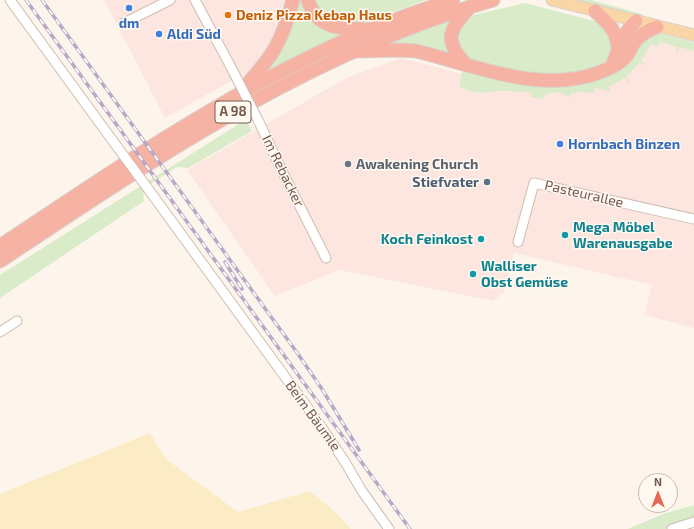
<!DOCTYPE html>
<meta charset="utf-8">
<style>
body{margin:0}
#map{position:relative;width:694px;height:529px;overflow:hidden;background:#fdf5eb;font-family:"Exo 2",sans-serif}
canvas{display:block}
.north{position:absolute;left:638px;top:473px;width:40px;height:40px;box-sizing:border-box;background:#fff9f2;border:1px solid #c9b9b0;border-radius:50%;rotate:0deg;font-size:11px;font-weight:700;line-height:16px;text-align:center;color:#785a4d}
.north::after{content:'';display:block;margin:auto;width:14px;height:18px;background:#e56952;clip-path:polygon(50% 0,100% 100%,50% 72%,0 100%)}
</style>
<div id="map">
<canvas width="694" height="529"></canvas>
<div class="north">N</div>
</div>
<script>
const c = document.querySelector('canvas').getContext('2d');
c.lineJoin = 'round';
function paint(path, color) { c.fillStyle = color; c.fill(path, 'evenodd'); }
function trace(path, color, width, dash) { c.strokeStyle = color; c.lineWidth = width; c.lineCap = dash ? 'butt' : 'round'; c.setLineDash(dash || []); c.stroke(path); }
function write(font, color, halo, rows, align = 'center') {
  c.font = font + ' "Exo 2",sans-serif'; c.lineWidth = 3; c.setLineDash([]); c.textBaseline = 'middle'; c.strokeStyle = halo; c.fillStyle = color; for (const [text, x, y, turn = 0] of rows) {
    c.save(); c.translate(x, y); c.rotate((+turn || 0) * Math.PI / 180); c.textAlign = isNaN(turn) ? turn : align; if (halo) c.strokeText(text, 0, 0); c.fillText(text, 0, 0); c.restore();
  }
}
paint(new Path2D(`
 M 104,0 L 286,0 L 279,22 L 265,52 L 249,71 L 165,118 Z
 M 658,33 L 694,42 L 694,328 L 644,315 L 652,285 L 514,253 L 504,292 L 493,301 L 340,270 L 275,296 L 187,170 L 346,78 L 401,58 L 513,87 Z`), '#fce6df');
paint(new Path2D(`
 M 297,0 L 303,0 L 342,32 L 343,35 L 325,42 L 260,76 Z
 M 313,0 L 426,0 L 357,25 L 325,19 Z
 M 572,0 L 591,0 L 642,14 L 646,17 L 643,18 Z
 M 525,3 L 594,21 L 601,24 L 609,31 L 613,44 L 610,59 L 602,67 L 554,77 L 483,67 L 460,54 L 455,33 L 470,16 Z
 M 455,19 L 454,55 L 384,45 Z
 M 658,33 L 694,42 L 694,51 L 679,47 L 678,52 L 676,52 L 677,47 L 660,42 L 658,47 L 651,44 L 641,61 L 645,64 L 644,66 L 640,62 L 626,77 L 630,81 L 628,82 L 625,78 L 608,87 L 611,92 L 595,88 L 594,93 L 576,92 L 575,94 L 571,93 L 570,97 L 557,92 L 546,94 L 542,99 L 531,97 L 532,93 C 523,92 514,91 506,91 C 485,90 480,98 459,86 L 463,68 L 584,82 L 638,42 Z
 M 245,120 L 252,131 L 188,168 L 177,167 L 143,189 L 144,201 L 0,298 L 0,275 Z
 M 694,505 L 694,527 L 688,529 L 628,529 L 663,514 Z`), '#d9ebc8');
paint(new Path2D(`
 M 150,433 L 166,459 L 238,512 L 310,491 L 334,511 L 351,529 L 0,529 L 0,494 Z`), '#fbecc6');
const minor = new Path2D(`
 M 10,0 L 118,148
 M 195,0 L 233,71
 M 124,23 L 170,0
 M 258,120 L 283,173 L 326,258
 M 146,186 L 318,422 L 345,462 L 362,491 L 389,529
 M 518,242 L 534,183 L 694,219
 M 0,332 L 17,321
 M 672,529 L 694,522`);
const major = new Path2D(`
 M 552,0 L 694,35`);
const highway = new Path2D(`
 M 308,0 C 316,29 342,29 367,29
 M 595,11 C 608,24 616,28 618,48
 M 359,51 L 401,50 L 416,51 C 474,65 543,96 603,71 C 611,68 622,62 628,54 C 630,51 631,47 633,44 C 640,35 647,30 657,27
 M 466,64 C 443,41 449,30 469,8
 M 612,66 C 619,49 622,34 636,21
 M 243,89 C 251,79 260,70 267,60 C 281,42 287,21 293,0
 M 0,246 C 142,152 287,50 453,0
 M 0,261 C 155,158 312,51 493,0`);
trace(minor, '#cfbcaf', 11);
trace(major, '#d9d1cd', 13);
trace(highway, '#d9d1cd', 15);
trace(minor, '#fff', 9);
trace(major, '#fad5a5', 11);
trace(highway, '#f6b3a3', 13);
const rail = new Path2D(`
 M 26,0 L 410,529
 M 42,0 L 298,354 L 322,389 L 359,450
 M 225,262 L 242,289`);
trace(rail, '#b7a8c8', 3.5);
trace(rail, '#fff9f2', 2, [6]);
const minorBridge = new Path2D(`
 M 233,71 L 258,120
 M 118,148 L 146,186`);
trace(minorBridge, '#cfbcaf', 11, []);
trace(minorBridge, '#fff', 9);
for (const [x, y, r, color] of [
 [129,8,4,"#3f7fe0"],
 [228,15,4,"#e8710a"],
 [159,34,4,"#3f7fe0"],
 [560,144,4,"#3f7fe0"],
 [348,164,4,"#6b7280"],
 [487,182,4,"#5c6f8a"],
 [565,235,4,"#0f9aa8"],
 [481,239,4,"#0f9aa8"],
 [473,274,4,"#0f9aa8"]
]) { const dot = new Path2D(); dot.arc(x, y, r, 0, 2 * Math.PI); c.fillStyle = color; c.fill(dot); trace(dot, '#fff9f2', 1.5); }
for (const [x, y, w] of [
 [233,112,36]
]) { const box = new Path2D(); box.roundRect(x - w / 2, y - 11, w, 22, 3); c.fillStyle = '#fff9f2'; c.fill(box); trace(box, '#785a4d', 1); }
write('bold 13px', '#785a4d', null, [
 ["A 98",233,112]
]);
write('bold 14px', '#c56008', '#fff9f2', [
 ["Deniz Pizza Kebap Haus",236,15]
], 'left');
write('bold 14px', '#366cbe', '#fff9f2', [
 ["dm",129,23,"center"],
 ["Aldi Süd",167,34],
 ["Hornbach Binzen",568,144]
], 'left');
write('bold 14px', '#5b616d', '#fff9f2', [
 ["Awakening Church",356,164]
], 'left');
write('14px', '#785a4d', '#fff9f2', [
 ["Im Rebacker",283,171,64],
 ["Pasteurallee",584,194,13],
 ["Beim Bäumle",313,416,54]
]);
write('bold 14px', '#4e5e75', '#fff9f2', [
 ["Stiefvater",479,182]
], 'right');
write('bold 14px', '#0d838f', '#fff9f2', [
 ["Mega Möbel",573,227],
 ["Warenausgabe",573,243],
 ["Koch Feinkost",473,239,"right"],
 ["Walliser",481,266],
 ["Obst Gemüse",481,282]
], 'left');
</script>
